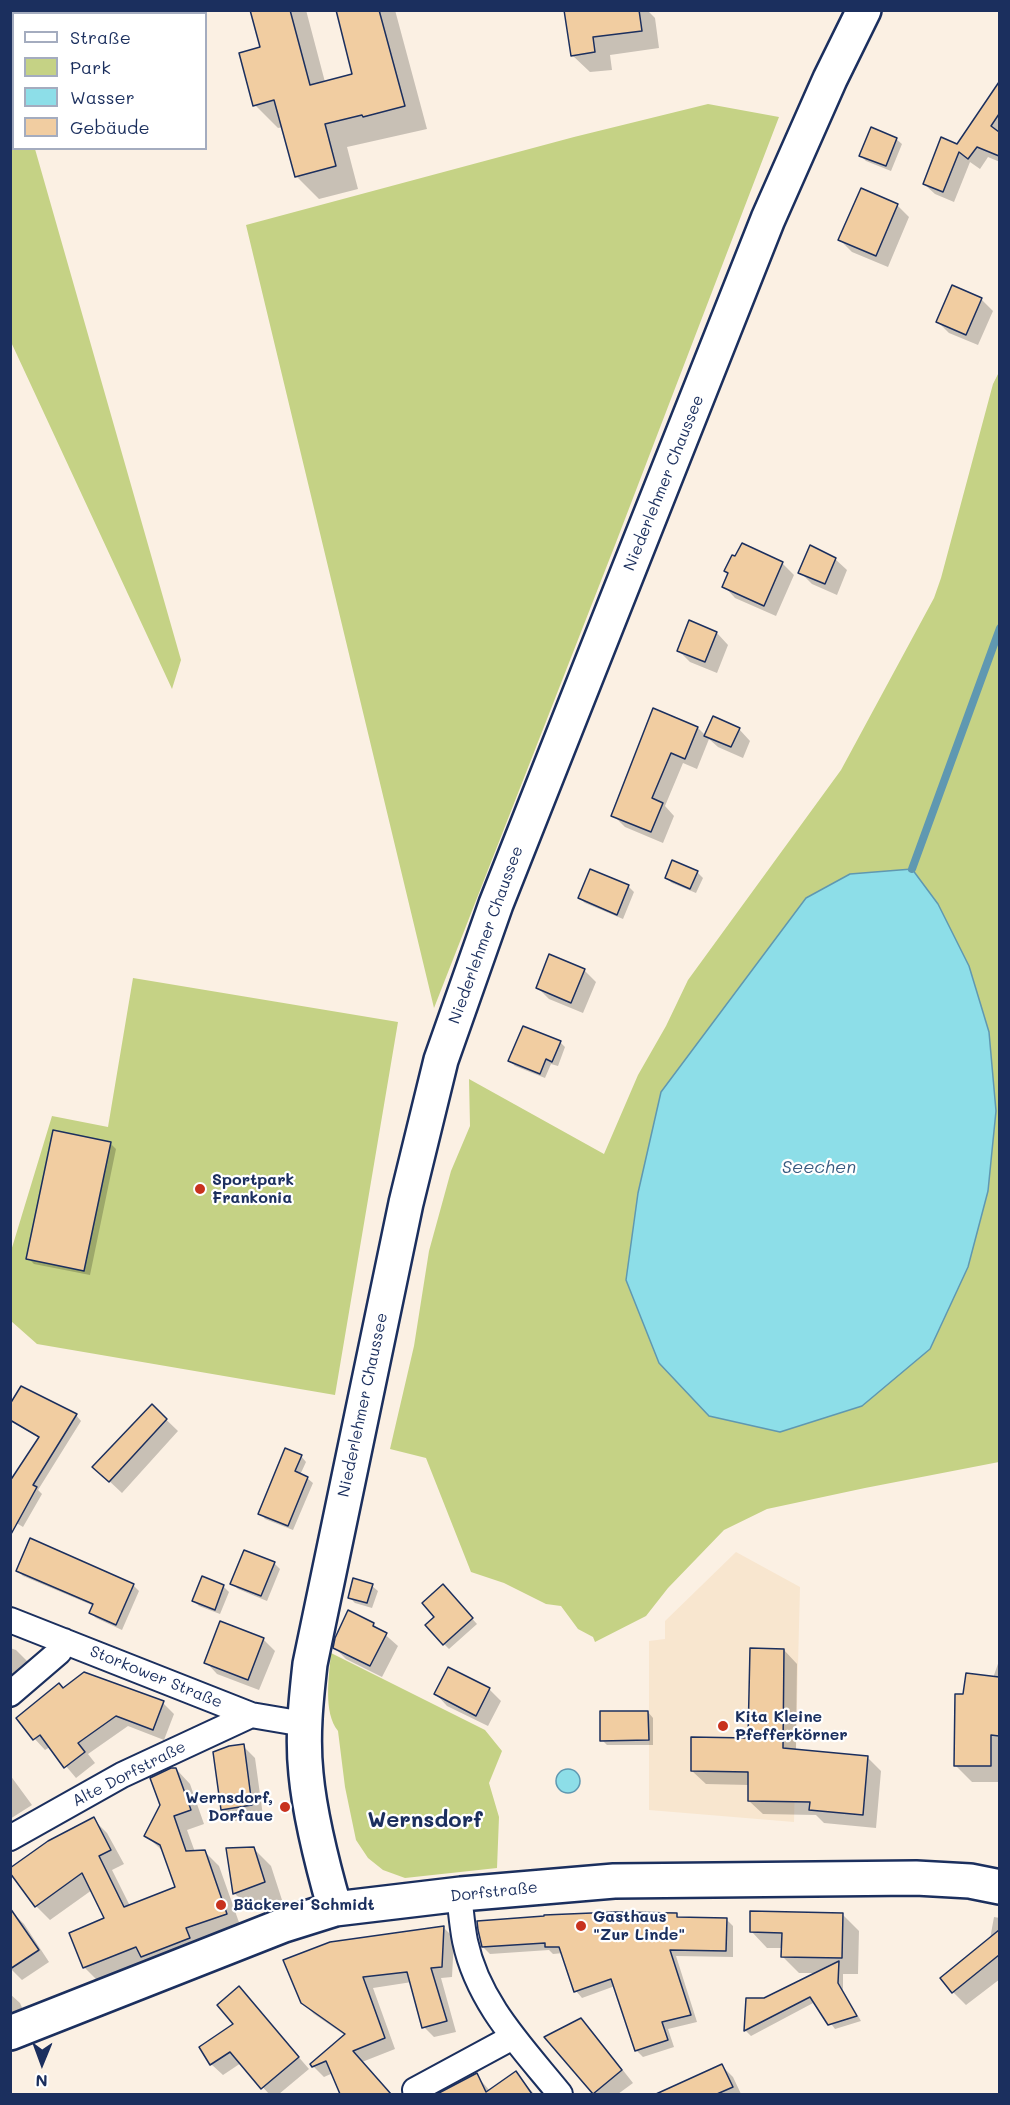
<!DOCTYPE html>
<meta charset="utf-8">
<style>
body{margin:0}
#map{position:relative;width:1010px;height:2105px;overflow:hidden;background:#fbf0e3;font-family:Mali,sans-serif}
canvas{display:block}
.frame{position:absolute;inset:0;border:12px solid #1b2f5e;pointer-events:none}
.legend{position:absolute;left:12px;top:12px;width:195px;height:138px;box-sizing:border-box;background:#fff;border:2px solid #a4acbf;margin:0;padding:8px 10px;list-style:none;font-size:18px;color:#1b2f5e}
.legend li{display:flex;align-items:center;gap:12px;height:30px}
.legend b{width:30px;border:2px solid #a4acbf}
.north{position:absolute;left:12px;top:2033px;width:60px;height:60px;-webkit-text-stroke:4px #fff;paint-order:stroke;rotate:181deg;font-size:16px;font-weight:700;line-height:24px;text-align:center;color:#1b2f5e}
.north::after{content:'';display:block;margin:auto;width:21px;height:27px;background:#1b2f5e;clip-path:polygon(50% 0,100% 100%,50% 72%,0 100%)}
</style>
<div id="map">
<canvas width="1010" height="2105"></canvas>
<div class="frame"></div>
<ul class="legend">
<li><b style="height:8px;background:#fff"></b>Straße</li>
<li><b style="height:16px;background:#c5d285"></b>Park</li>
<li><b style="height:16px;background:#8ddee8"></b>Wasser</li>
<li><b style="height:16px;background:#f1cda1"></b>Gebäude</li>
</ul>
<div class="north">N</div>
</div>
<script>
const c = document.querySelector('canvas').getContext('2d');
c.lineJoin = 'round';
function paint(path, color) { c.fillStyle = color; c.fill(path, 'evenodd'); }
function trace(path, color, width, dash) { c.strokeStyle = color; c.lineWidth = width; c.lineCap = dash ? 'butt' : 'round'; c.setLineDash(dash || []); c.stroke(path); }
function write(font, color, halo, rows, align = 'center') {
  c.font = font + ' Mali,sans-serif'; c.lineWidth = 4.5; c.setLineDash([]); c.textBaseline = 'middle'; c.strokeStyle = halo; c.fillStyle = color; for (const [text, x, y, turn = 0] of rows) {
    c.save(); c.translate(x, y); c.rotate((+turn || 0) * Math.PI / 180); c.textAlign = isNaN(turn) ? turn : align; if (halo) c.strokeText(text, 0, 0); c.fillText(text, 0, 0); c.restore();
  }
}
paint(new Path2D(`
 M 736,1552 L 800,1587 L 794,1822 L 649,1810 L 649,1641 L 665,1639 L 665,1621 Z`), '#f8e6cf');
paint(new Path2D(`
 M 10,62 L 14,72 L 14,148 L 35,149 L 181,660 L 172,689 L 11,342 Z
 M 708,104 L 779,117 L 615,545 L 434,1008 L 246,225 L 574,137 Z
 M 999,372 L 999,1462 L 865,1488 L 767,1509 L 724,1530 L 668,1588 L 646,1616 L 595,1642 L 593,1637 L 578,1629 L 561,1606 L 546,1604 L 504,1583 L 471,1572 L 426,1458 L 390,1449 L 414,1346 L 429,1251 L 451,1171 L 470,1126 L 469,1079 L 604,1154 L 638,1075 L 666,1026 L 688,980 L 841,770 L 934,598 L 941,578 L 993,384 ZM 969,966 L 989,1032 L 996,1111 L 988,1191 Z
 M 133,978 L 398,1022 L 335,1395 L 37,1344 L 11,1321 L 11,1251 L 52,1116 L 108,1127 Z
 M 331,1653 L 485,1730 L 502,1751 L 489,1783 L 499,1817 L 497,1868 L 405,1878 L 383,1870 L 368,1858 L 356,1840 L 345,1787 L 338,1731 C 323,1712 329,1677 331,1653 Z`), '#c5d285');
const water = new Path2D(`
 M 912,869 L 938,904 L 969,966 L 989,1032 L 996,1111 L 988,1191 L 968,1267 L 930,1349 L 862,1406 L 780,1432 L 709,1416 L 659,1363 L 626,1280 L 638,1193 L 661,1092 L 806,898 L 850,874 Z
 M556 1781a12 12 0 1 1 24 0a12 12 0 1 1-24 0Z`);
paint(water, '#8ddee8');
trace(water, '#5f98b1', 1.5);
paint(new Path2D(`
 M 252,10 L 306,10 L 325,82 L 354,75 L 337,10 L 395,10 L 427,129 L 347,147 L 358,189 L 319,199 L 296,176 L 283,127 L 278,128 L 255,105 L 262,48 Z
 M 566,10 L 647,10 L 655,18 L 659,48 L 610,55 L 612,70 L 590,72 L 572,55 Z
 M 994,92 L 1000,96 L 1000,162 L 988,157 L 980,169 L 970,162 L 954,202 L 935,194 L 924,184 L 958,146 Z
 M 896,139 L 902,144 L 891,171 L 866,161 L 861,156 Z
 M 897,205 L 909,217 L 888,267 L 852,252 L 840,240 Z
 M 981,299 L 993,311 L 978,345 L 949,333 L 938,322 Z
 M 835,559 L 847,570 L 837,595 L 812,584 L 800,572 Z
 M 782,563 L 794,575 L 776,616 L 735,598 L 724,586 Z
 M 717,633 L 728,645 L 717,673 L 690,662 L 679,651 Z
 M 654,710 L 698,728 L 706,736 L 739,729 L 750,741 L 743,758 L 718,747 L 709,739 L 697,769 L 683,763 L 665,806 L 674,816 L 663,843 L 625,827 L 613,815 Z
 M 591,871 L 629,887 L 634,892 L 623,919 L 585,903 L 579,898 Z
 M 697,872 L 703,878 L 696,893 L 672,883 L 666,878 Z
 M 584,970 L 596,982 L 583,1013 L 549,999 L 538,988 Z
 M 560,1042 L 565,1047 L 558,1066 L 551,1064 L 545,1078 L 515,1066 L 510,1061 Z
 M 110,1143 L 116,1149 L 90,1275 L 34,1264 L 28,1258 Z
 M 152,1406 L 178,1431 L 122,1493 L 106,1478 Z
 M 10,1407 L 76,1415 L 81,1421 L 38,1490 L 42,1494 L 23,1527 L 10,1519 L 40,1438 L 10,1421 Z
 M 301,1456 L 306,1462 L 300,1475 L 307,1478 L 313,1483 L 293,1530 L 265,1519 L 260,1513 Z
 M 274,1563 L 280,1569 L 267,1601 L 238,1589 L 232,1584 Z
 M 18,1571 L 133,1585 L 139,1591 L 122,1630 L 96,1618 L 91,1613 L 94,1606 L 23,1576 Z
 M 223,1586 L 229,1592 L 220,1614 L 199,1606 L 194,1601 Z
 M 372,1586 L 378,1591 L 372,1608 L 355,1603 L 349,1597 Z
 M 448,1592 L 477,1624 L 449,1649 L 444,1644 L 436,1618 Z
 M 373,1624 L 398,1646 L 382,1677 L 346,1659 L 334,1647 Z
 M 263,1639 L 275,1651 L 259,1690 L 217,1674 L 206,1662 Z
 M 10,1648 L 16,1650 L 32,1666 L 10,1688 Z
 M 784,1650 L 797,1664 L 796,1751 L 867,1757 L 881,1771 L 876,1828 L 824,1823 L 816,1815 L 763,1814 L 749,1801 L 749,1785 L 706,1784 L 692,1771 L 750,1739 Z
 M 1000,1658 L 1000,1782 L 972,1782 L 956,1766 L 964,1696 L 993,1678 Z
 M 489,1689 L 501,1701 L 488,1726 L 447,1706 L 436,1694 Z
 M 63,1690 L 163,1703 L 174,1714 L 164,1740 L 128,1726 L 88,1754 L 95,1763 L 76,1778 L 50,1747 L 45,1750 L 23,1726 Z
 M 648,1712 L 653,1718 L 653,1745 L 607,1745 L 602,1740 Z
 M 243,1746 L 255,1758 L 263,1816 L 234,1821 L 222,1809 Z
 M 176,1769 L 190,1784 L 204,1824 L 187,1830 L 195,1852 L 204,1851 L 219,1866 L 241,1928 L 98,1981 L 84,1967 L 106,1919 L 92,1890 L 50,1920 L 36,1906 L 10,1870 L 93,1819 L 107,1833 L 124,1864 L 112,1870 L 130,1906 L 177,1888 L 164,1852 L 146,1836 L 162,1805 Z
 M 10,1775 L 32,1805 L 10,1819 Z
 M 253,1848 L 271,1866 L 282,1900 L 252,1910 L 234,1893 Z
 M 12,1912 L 24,1924 L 49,1962 L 22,1980 L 11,1969 Z
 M 842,1914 L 859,1931 L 858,1974 L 843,1974 L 843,1990 L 861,2021 L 835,2029 L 815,2002 L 751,2036 L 746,2031 L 747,1999 L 765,2000 L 818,1973 L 799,1973 L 783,1957 L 783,1948 L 767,1948 L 751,1931 Z
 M 676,1915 L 679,1918 L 726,1919 L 733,1926 L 733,1957 L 676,1956 L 697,2022 L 668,2029 L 674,2047 L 643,2057 L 636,2050 L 615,1986 L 582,1998 L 576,1991 L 563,1953 L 553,1954 L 549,1950 L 490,1954 L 483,1947 Z
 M 994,1917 L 1000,1918 L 1000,1979 L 966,2005 L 953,1992 L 990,1939 Z
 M 444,1928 L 454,1938 L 452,1977 L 441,1978 L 456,2032 L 434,2037 L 424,2027 L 412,1982 L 373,1988 L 395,2049 L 362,2062 L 391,2094 L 342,2094 L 333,2073 L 324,2077 L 313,2066 L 346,2036 L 314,2014 L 303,2003 Z
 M 239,1988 L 309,2069 L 279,2094 L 269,2094 L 241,2063 L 223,2075 L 211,2064 L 235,2025 Z
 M 10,1994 L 20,2003 L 27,2019 L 10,2026 Z
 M 580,2020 L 592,2031 L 633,2083 L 618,2094 L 593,2094 L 546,2037 Z
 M 722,2066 L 733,2077 L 741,2094 L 664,2094 L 664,2093 Z
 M 516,2073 L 534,2094 L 448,2094 L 476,2075 L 490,2091 Z`), '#0003');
trace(new Path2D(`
 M 912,869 L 1000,628`), '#5f98b1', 8);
const building = new Path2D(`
 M 250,10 L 290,10 L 310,85 L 352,74 L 336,10 L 379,10 L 405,106 L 363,117 L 362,115 L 325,124 L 336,166 L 295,177 L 274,100 L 253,106 L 239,53 L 260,47 Z
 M 564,10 L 639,10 L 642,31 L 593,37 L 595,52 L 571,56 Z
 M 999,82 L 999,114 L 991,126 L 999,132 L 999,156 L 977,147 L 968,159 L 959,152 L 943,192 L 923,184 L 941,137 L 957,144 Z
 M 871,127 L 897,138 L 886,166 L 859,156 Z
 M 861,188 L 898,204 L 876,256 L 838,240 Z
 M 952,285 L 982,298 L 966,335 L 936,322 Z
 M 742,543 L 783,562 L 764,606 L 722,587 L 728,573 L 724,571 L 732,555 L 735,556 Z
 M 810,545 L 836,558 L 825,584 L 798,573 Z
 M 689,620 L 717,632 L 705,662 L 677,651 Z
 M 653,708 L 698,727 L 685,759 L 671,753 L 652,798 L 663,803 L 651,832 L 611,816 Z
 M 713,716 L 740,728 L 731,747 L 704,736 Z
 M 672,860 L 698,871 L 690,889 L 665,878 Z
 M 590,869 L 629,885 L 617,915 L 578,898 Z
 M 549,954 L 585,969 L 571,1003 L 536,988 Z
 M 523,1026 L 561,1041 L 552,1062 L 546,1059 L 540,1074 L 508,1061 Z
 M 53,1130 L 111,1142 L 84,1271 L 26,1259 Z
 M 21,1386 L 77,1414 L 33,1485 L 37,1487 L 10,1536 L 10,1481 L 39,1437 L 10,1420 L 10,1404 Z
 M 152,1404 L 167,1419 L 109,1482 L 92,1467 Z
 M 285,1448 L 302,1455 L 295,1471 L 308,1477 L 288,1526 L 258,1514 Z
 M 30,1538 L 134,1584 L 116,1625 L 89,1613 L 93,1604 L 16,1571 Z
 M 244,1550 L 275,1562 L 261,1596 L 230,1584 Z
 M 202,1576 L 224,1585 L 215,1610 L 192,1601 Z
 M 353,1578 L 373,1584 L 367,1603 L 348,1598 Z
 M 443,1584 L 473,1618 L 443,1645 L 425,1625 L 434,1617 L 422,1603 Z
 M 348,1610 L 374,1623 L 373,1626 L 387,1633 L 370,1666 L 333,1648 L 335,1638 Z
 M 220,1621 L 264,1638 L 248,1680 L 204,1663 Z
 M 750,1648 L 784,1649 L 783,1748 L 868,1756 L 863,1815 L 809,1810 L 810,1802 L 748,1801 L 748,1772 L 691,1771 L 691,1737 L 748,1738 Z
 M 448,1667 L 490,1688 L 476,1716 L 434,1694 Z
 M 84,1672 L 164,1701 L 153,1730 L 116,1716 L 78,1743 L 85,1752 L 64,1768 L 40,1735 L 33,1740 L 16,1718 L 59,1683 L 63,1688 Z
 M 966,1673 L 999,1677 L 999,1736 L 991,1735 L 991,1766 L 954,1766 L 955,1694 L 963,1694 Z
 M 600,1711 L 648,1711 L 649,1740 L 600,1741 Z
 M 244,1744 L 252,1805 L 221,1810 L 213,1752 L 229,1746 Z
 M 171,1768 L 176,1768 L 191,1810 L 174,1816 L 186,1851 L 205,1850 L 227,1914 L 186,1928 L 190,1938 L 141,1957 L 136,1947 L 83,1968 L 69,1933 L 104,1918 L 82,1873 L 35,1907 L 10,1873 L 10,1868 L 48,1841 L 94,1817 L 111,1850 L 99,1856 L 124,1907 L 175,1887 L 160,1845 L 144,1836 L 160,1805 L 150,1778 Z
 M 254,1847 L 265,1882 L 233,1894 L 226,1848 Z
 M 10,1908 L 39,1950 L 10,1969 Z
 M 750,1911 L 843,1913 L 842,1958 L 781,1957 L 782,1933 L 750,1932 Z
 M 616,1912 L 677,1913 L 677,1917 L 727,1918 L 726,1951 L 670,1950 L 691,2015 L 662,2022 L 668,2040 L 635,2051 L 611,1979 L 574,1992 L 559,1947 L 545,1947 L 545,1943 L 482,1947 L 478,1930 L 477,1921 L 544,1916 L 544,1915 Z
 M 444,1926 L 442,1967 L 431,1968 L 447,2021 L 422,2028 L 407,1972 L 363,1977 L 385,2038 L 353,2051 L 391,2094 L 340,2094 L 326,2061 L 312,2067 L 310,2064 L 345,2034 L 301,2003 L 283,1960 L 330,1942 Z
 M 999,1930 L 999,1955 L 952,1993 L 940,1978 Z
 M 839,1961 L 838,1983 L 857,2016 L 828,2025 L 810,1997 L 744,2031 L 746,1998 L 764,1998 Z
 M 239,1986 L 299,2057 L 261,2089 L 230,2052 L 210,2065 L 199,2047 L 233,2024 L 217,2005 Z
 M 581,2018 L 622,2070 L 593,2094 L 544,2037 Z
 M 722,2064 L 733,2087 L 717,2094 L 656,2094 Z
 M 516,2071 L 532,2094 L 437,2094 L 477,2073 L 486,2092 Z`);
paint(building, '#f1cda1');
trace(building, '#1b2f5e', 1.5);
const street = new Path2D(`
 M 10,1620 L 251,1715 L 304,1724
 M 10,1694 L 59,1652 L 64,1641
 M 10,1838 L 122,1775 L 251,1715
 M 459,1895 C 461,1910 462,1926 465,1941 C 478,2003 522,2047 560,2094
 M 415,2090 L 513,2037`);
const secondary = new Path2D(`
 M 335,1909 C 323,1867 310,1817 306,1774 C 302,1737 306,1700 310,1664 L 406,1203 L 441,1060 L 496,904 L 768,219 L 830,79 L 864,10
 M 10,2033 L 284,1925 L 335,1909 L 461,1894 L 614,1881 L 916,1878 L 970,1881 L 1000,1887`);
trace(street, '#1b2f5e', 28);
trace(secondary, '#1b2f5e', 38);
trace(street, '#fff', 24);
trace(secondary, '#fff', 33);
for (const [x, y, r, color] of [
 [200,1189,6,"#c8321e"],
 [723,1726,6,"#c8321e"],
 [285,1807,6,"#c8321e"],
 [221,1905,6,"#c8321e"],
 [581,1926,6,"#c8321e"]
]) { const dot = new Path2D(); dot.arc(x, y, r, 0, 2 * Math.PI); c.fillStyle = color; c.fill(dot); trace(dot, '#fff', 2); }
write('16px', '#1b2f5e', '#fff', [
 ["Niederlehmer Chaussee",664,483,-68],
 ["Niederlehmer Chaussee",486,935,-70],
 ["Niederlehmer Chaussee",363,1405,-78],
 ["Storkower Straße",156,1677,22],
 ["Alte Dorfstraße",129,1774,-27],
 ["Dorfstraße",494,1892,-6]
]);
write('bold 16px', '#1b2f5e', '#fff', [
 ["Sportpark",212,1180],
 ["Frankonia",212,1198],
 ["Kita Kleine",735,1717],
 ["Pfefferkörner",735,1735],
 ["Wernsdorf,",273,1798,"right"],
 ["Dorfaue",273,1816,"right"],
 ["Bäckerei Schmidt",233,1905],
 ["Gasthaus",593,1917],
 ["\"Zur Linde\"",593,1935]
], 'left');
write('italic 18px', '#385b80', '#fff', [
 ["Seechen",819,1167]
]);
write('bold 22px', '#1b2f5e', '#fff', [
 ["Wernsdorf",425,1820]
]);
</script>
